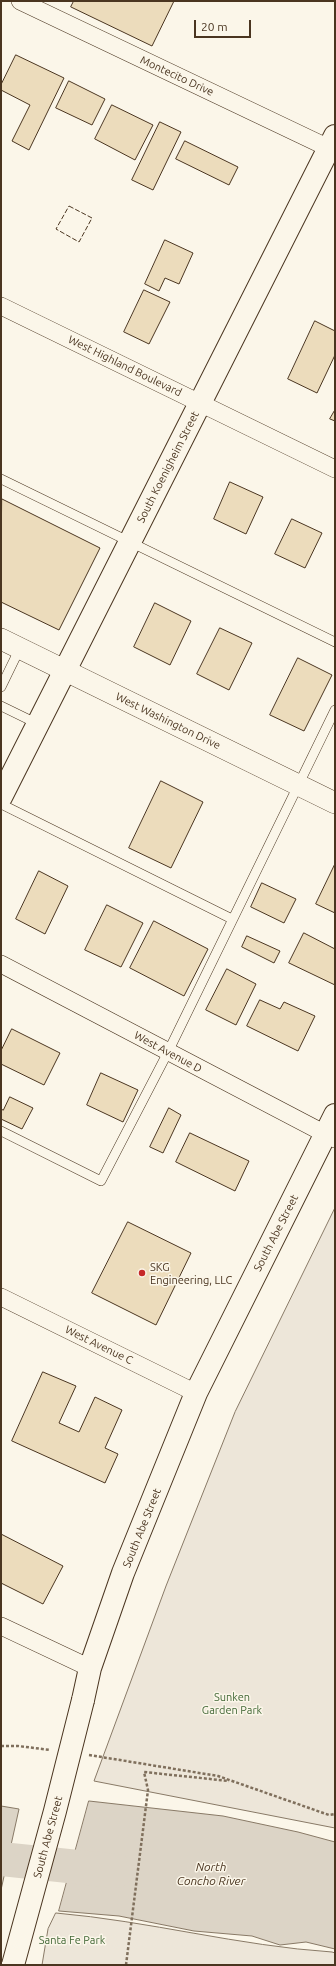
<!DOCTYPE html>
<style>
body{margin:0}
#map{position:relative;width:336px;height:1966px;overflow:hidden;background:#fbf6e9;font-family:Ubuntu,sans-serif}
canvas{display:block}
.frame{position:absolute;inset:0;border:2px solid #4a3520;pointer-events:none}
.scale{position:absolute;left:194px;top:20px;width:57px;height:18px;box-sizing:border-box;border:2px solid #4a3520;border-top:0;padding-left:5px;font-size:12px;line-height:14px;white-space:nowrap;color:#4a3520;-webkit-text-stroke:3px #fbf6e9;paint-order:stroke}
</style>
<div id="map">
<canvas width="336" height="1966"></canvas>
<div class="frame"></div>
<div class="scale">20 m</div>
</div>
<script>
const c = document.querySelector('canvas').getContext('2d');
c.lineJoin = 'round';
function paint(path, color) { c.fillStyle = color; c.fill(path, 'evenodd'); }
function trace(path, color, width, dash) { c.strokeStyle = color; c.lineWidth = width; c.lineCap = dash ? 'butt' : 'round'; c.setLineDash(dash || []); c.stroke(path); }
function write(font, color, halo, rows, align = 'center') {
  c.font = font + ' Ubuntu,sans-serif'; c.lineWidth = 3; c.setLineDash([]); c.textBaseline = 'middle'; c.strokeStyle = halo; c.fillStyle = color; for (const [text, x, y, turn = 0] of rows) {
    c.save(); c.translate(x, y); c.rotate((+turn || 0) * Math.PI / 180); c.textAlign = isNaN(turn) ? turn : align; if (halo) c.strokeText(text, 0, 0); c.fillText(text, 0, 0); c.restore();
  }
}
const green = new Path2D(`
 M 335,1208 L 335,1828 L 94,1781 L 166,1586 L 235,1412 Z
 M 56,1913 C 149,1921 239,1946 332,1952 L 335,1953 L 335,1965 L 42,1965 L 48,1929 Z`);
paint(green, '#ede6d9');
trace(green, '#887966', 1);
const water = new Path2D(`
 M 89,1801 L 223,1816 L 298,1832 L 335,1842 L 335,1949 L 306,1942 L 280,1945 L 252,1936 L 194,1931 L 119,1916 L 59,1911 Z
 M 1,1806 L 19,1809 L 1,1890 Z`);
paint(water, '#dcd4c6');
trace(water, '#887966', 1);
trace(new Path2D(`
 M 1,1859 L 116,1871`), '#dcd4c6', 34);
const building = new Path2D(`
 M 74,1 L 174,1 L 152,46 L 71,7 Z
 M 16,55 L 64,78 L 29,150 L 12,141 L 30,105 L 1,90 L 1,85 Z
 M 69,81 L 105,99 L 92,125 L 56,108 Z
 M 112,105 L 153,125 L 135,160 L 95,139 Z
 M 160,122 L 181,132 L 153,190 L 132,180 Z
 M 185,141 L 238,167 L 229,185 L 176,159 Z
 M 165,240 L 193,253 L 179,284 L 165,278 L 159,291 L 145,284 Z
 M 144,290 L 170,302 L 149,344 L 124,332 Z
 M 315,321 L 335,331 L 335,355 L 317,393 L 288,379 Z
 M 335,410 L 335,421 L 330,419 Z
 M 230,482 L 263,497 L 246,534 L 214,519 Z
 M 2,499 L 100,548 L 59,630 L 1,602 Z
 M 292,519 L 322,533 L 305,568 L 275,554 Z
 M 155,603 L 191,621 L 170,665 L 134,647 Z
 M 220,628 L 252,643 L 229,690 L 197,674 Z
 M 298,658 L 332,675 L 304,731 L 270,715 Z
 M 161,781 L 203,802 L 171,868 L 129,848 Z
 M 335,864 L 335,913 L 316,904 Z
 M 39,871 L 68,886 L 45,934 L 16,919 Z
 M 262,883 L 296,899 L 284,923 L 251,907 Z
 M 107,905 L 143,923 L 121,967 L 85,950 Z
 M 154,921 L 208,949 L 184,996 L 130,968 Z
 M 304,933 L 335,949 L 335,985 L 289,963 Z
 M 247,936 L 280,951 L 274,963 L 242,947 Z
 M 227,969 L 256,984 L 236,1025 L 206,1010 Z
 M 260,1000 L 280,1009 L 284,1002 L 315,1016 L 298,1051 L 247,1026 Z
 M 12,1029 L 60,1053 L 44,1085 L 1,1064 L 1,1051 Z
 M 101,1073 L 138,1090 L 123,1122 L 87,1105 Z
 M 10,1097 L 33,1108 L 22,1129 L 1,1119 L 1,1109 L 3,1110 Z
 M 169,1108 L 181,1115 L 163,1153 L 150,1147 Z
 M 190,1133 L 249,1161 L 235,1191 L 176,1162 Z
 M 128,1222 L 191,1253 L 156,1325 L 92,1293 Z
 M 43,1372 L 76,1386 L 59,1423 L 79,1432 L 95,1397 L 122,1410 L 105,1448 L 118,1454 L 105,1483 L 12,1441 Z
 M 1,1534 L 63,1566 L 43,1604 L 1,1583 Z`);
paint(building, '#ecdcbc');
trace(building, '#4a3520', 1);
const service = new Path2D(`
 M 1,479 L 335,642
 M 1,687 L 20,648
 M 1,706 L 38,724
 M 1,804 L 232,919
 M 1,1131 L 101,1181 L 168,1052 L 335,710`);
const minor = new Path2D(`
 M 20,1 L 335,151
 M 1,306 L 335,469
 M 1,964 L 335,1139
 M 1,1297 L 196,1393
 M 1,1626 L 90,1668`);
const tertiary = new Path2D(`
 M 1,639 L 335,803`);
const primary = new Path2D(`
 M 1,797 L 335,136
 M 83,1700 L 90,1668 L 123,1573 L 196,1393 L 335,1115`);
trace(service, '#4a3520', 10);
trace(minor, '#4a3520', 18);
trace(tertiary, '#4a3520', 22);
trace(primary, '#4a3520', 24);
trace(new Path2D(`
 M 1,1746 L 18,1746 L 50,1750
 M 89,1755 L 218,1776 L 329,1815 L 335,1814
 M 126,1965 L 148,1790 L 144,1772 L 229,1781`), '#7f6f5c', 2.5, [3, 2]);
trace(service, '#fbf6e9', 9);
trace(minor, '#fbf6e9', 17);
trace(tertiary, '#fbf6e9', 21);
trace(primary, '#fbf6e9', 22);
const primaryBridge = new Path2D(`
 M 13,1965 L 55,1811 L 83,1700`);
trace(primaryBridge, '#4a3520', 24, []);
trace(primaryBridge, '#fbf6e9', 22);
trace(new Path2D(`
 M 69,206 L 92,218 L 79,242 L 56,229 Z`), '#4a3520', 1, [5, 2]);
for (const [x, y, r, color] of [
 [142,1273,4,"#c62828"]
]) { const dot = new Path2D(); dot.arc(x, y, r, 0, 2 * Math.PI); c.fillStyle = color; c.fill(dot); trace(dot, '#fbf6e9', 1.5); }
write('11px', '#4a3520', '#fbf6e9', [
 ["Montecito Drive",177,76,25],
 ["West Highland Boulevard",125,366,26],
 ["South Koenigheim Street",168,467,-63],
 ["West Washington Drive",168,721,26],
 ["West Avenue D",168,1052,28],
 ["South Abe Street",276,1233,-63],
 ["West Avenue C",99,1345,26],
 ["South Abe Street",142,1528,-68],
 ["South Abe Street",48,1837,-75]
]);
write('11px', '#4a3520', '#fbf6e9', [
 ["SKG",150,1267],
 ["Engineering, LLC",150,1280]
], 'left');
write('11px', '#436837', '#fbf6e9', [
 ["Sunken",232,1697],
 ["Garden Park",232,1710],
 ["Santa Fe Park",72,1940]
]);
write('italic 12px', '#4a3520', '#fbf6e9', [
 ["North",211,1867],
 ["Concho River",211,1881]
]);
</script>
